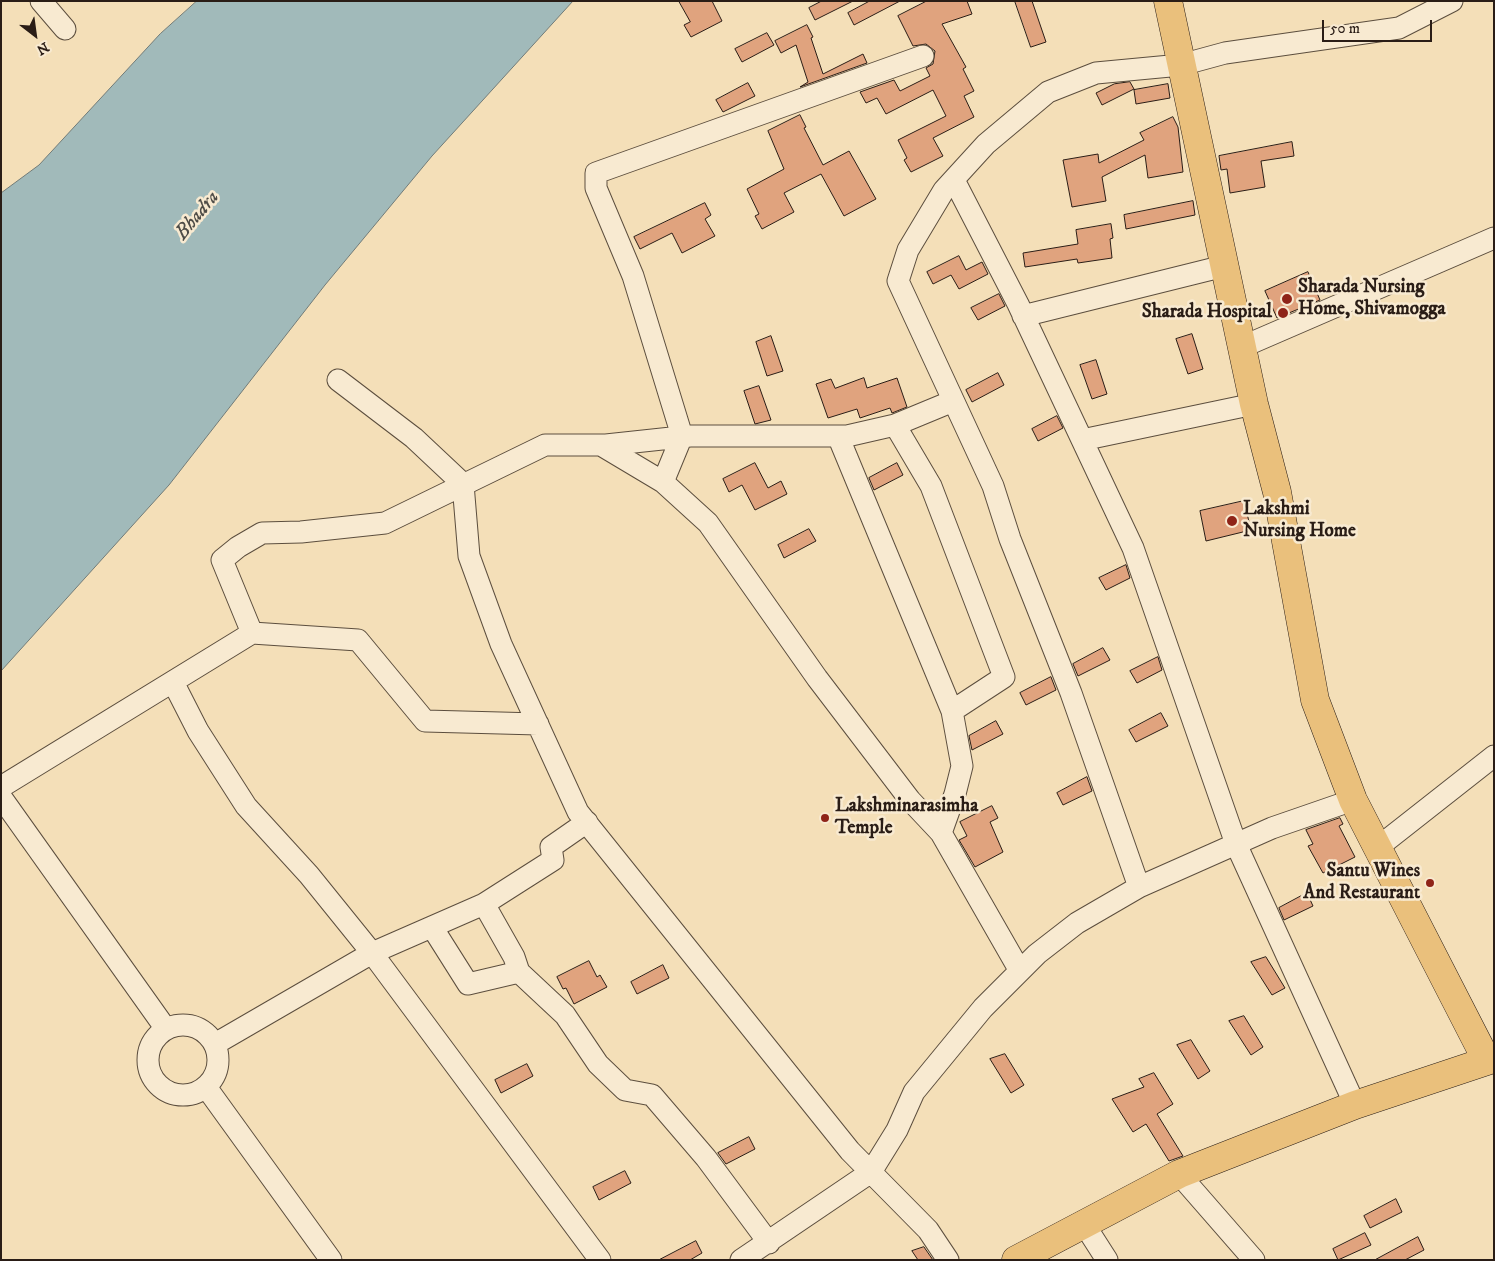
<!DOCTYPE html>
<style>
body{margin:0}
#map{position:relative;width:1495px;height:1261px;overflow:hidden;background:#f4dfb8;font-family:"IM FELL DW Pica",serif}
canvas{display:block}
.frame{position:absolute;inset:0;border:2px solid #2a1d16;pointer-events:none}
.north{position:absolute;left:10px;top:10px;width:50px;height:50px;-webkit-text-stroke:4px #f8ead1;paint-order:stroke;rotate:150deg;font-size:14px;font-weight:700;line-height:20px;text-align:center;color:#2a1d16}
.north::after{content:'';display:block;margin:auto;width:18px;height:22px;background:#2a1d16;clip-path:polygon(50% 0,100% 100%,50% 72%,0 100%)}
.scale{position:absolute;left:1322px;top:20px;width:110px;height:22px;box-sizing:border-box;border:2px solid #2a1d16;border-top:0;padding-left:6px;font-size:15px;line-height:18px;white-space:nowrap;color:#2a1d16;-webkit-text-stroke:4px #f8ead1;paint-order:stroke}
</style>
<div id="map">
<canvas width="1495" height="1261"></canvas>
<div class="frame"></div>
<div class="north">N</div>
<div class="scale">50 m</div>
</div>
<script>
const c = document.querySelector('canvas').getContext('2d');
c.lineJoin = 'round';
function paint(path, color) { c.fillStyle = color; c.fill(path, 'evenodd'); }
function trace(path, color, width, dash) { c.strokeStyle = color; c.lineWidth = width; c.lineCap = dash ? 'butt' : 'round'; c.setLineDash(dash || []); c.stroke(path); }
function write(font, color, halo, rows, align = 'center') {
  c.font = font + ' "IM FELL DW Pica",serif'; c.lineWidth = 5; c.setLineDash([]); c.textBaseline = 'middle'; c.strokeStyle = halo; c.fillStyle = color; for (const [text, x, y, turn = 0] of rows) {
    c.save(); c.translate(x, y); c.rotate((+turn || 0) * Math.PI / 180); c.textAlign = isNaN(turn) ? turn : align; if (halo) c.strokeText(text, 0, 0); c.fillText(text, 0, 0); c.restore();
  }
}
const water = new Path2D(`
 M 197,1 L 573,1 L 432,156 L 325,285 L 169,485 L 1,671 L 1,193 L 39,165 L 160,34 Z`);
paint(water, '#a1baba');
trace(water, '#717b78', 1);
const building = new Path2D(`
 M 679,1 L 712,1 L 722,21 L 691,37 L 684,25 L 690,22 Z
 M 822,1 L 853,1 L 815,20 L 809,8 Z
 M 870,1 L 900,1 L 854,25 L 848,13 Z
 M 927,1 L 967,1 L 972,14 L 942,24 L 966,67 L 963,69 L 974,91 L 964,96 L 974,117 L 933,138 L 943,156 L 911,172 L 904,160 L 907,158 L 898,140 L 946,116 L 933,90 L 886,114 L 877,98 L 866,103 L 860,92 L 894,80 L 900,91 L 930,76 L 926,68 L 933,64 L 935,51 L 926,44 L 913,46 L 898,16 Z
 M 1015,1 L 1032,1 L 1046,42 L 1031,47 Z
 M 807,25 L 813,37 L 811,38 L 823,74 L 863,54 L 867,63 L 800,87 L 808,82 L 796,45 L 781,53 L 775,41 Z
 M 767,33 L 774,45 L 742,62 L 735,49 Z
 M 1130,82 L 1134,89 L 1102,105 L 1096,93 L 1114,84 Z
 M 748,83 L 755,96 L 723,112 L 716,100 Z
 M 1168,84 L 1170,98 L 1136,104 L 1134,90 Z
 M 800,115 L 806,127 L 804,128 L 823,165 L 849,151 L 876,199 L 844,216 L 821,174 L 784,193 L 794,212 L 762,229 L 755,216 L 759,214 L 747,189 L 784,169 L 768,131 Z
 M 1173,117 L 1178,127 L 1183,172 L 1148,178 L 1145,155 L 1102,177 L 1106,201 L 1072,207 L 1063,160 L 1098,154 L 1099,163 L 1144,140 L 1140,133 Z
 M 1292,142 L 1294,156 L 1261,161 L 1265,187 L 1230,193 L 1227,169 L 1221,170 L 1219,156 Z
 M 1193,201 L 1195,215 L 1126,229 L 1124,215 Z
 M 705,203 L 711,215 L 705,219 L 715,236 L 682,253 L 672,233 L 640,249 L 634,237 Z
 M 1111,224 L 1113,238 L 1110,239 L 1112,258 L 1078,263 L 1077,259 L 1025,267 L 1023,253 L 1078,244 L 1076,230 Z
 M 959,256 L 966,270 L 982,262 L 988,274 L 959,289 L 951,275 L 933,284 L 927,272 Z
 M 1308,272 L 1320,300 L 1277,318 L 1265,291 Z
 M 999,294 L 1005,306 L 978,320 L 971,308 Z
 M 1192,334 L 1203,369 L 1188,374 L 1176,339 Z
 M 771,336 L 783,371 L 767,376 L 756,342 Z
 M 1096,360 L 1107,394 L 1092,399 L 1080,365 Z
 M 998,373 L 1004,385 L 972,402 L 966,390 Z
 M 864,378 L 867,388 L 897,378 L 907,407 L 892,413 L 890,408 L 860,418 L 857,409 L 828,418 L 816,384 L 831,379 L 835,388 Z
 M 759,386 L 771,420 L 755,424 L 744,391 Z
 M 1057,416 L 1063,428 L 1038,441 L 1032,429 Z
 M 755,463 L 768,488 L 781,481 L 787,494 L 755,510 L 742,485 L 729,492 L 723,479 Z
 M 897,463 L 903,475 L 874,490 L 869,478 Z
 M 1244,501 L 1251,530 L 1206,541 L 1200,511 Z
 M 809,529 L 816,541 L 784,558 L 778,545 Z
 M 1126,565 L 1130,578 L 1106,590 L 1099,578 Z
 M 1103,648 L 1110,660 L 1078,676 L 1073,664 Z
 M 1158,657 L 1162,670 L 1137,683 L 1130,671 Z
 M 1051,677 L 1056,690 L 1026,705 L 1020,693 Z
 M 1161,713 L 1168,726 L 1136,742 L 1129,730 Z
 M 996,721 L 1003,734 L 972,750 L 969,736 Z
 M 1087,777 L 1092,791 L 1063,805 L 1057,793 Z
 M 992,806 L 998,818 L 990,822 L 1003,852 L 975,867 L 959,840 L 967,836 L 960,822 Z
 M 1340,818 L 1343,824 L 1339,826 L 1355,857 L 1323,873 L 1308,846 L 1313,844 L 1306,830 Z
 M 1307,893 L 1313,906 L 1284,920 L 1279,908 Z
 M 1266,957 L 1285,988 L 1272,995 L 1251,962 Z
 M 589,961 L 597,977 L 600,975 L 607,987 L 574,1004 L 566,988 L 563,989 L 557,977 Z
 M 663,965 L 669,978 L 637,994 L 631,982 Z
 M 1244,1016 L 1263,1047 L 1251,1055 L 1229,1021 Z
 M 1191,1040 L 1210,1071 L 1198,1079 L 1177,1045 Z
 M 1005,1054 L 1024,1085 L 1011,1093 L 990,1059 Z
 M 527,1064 L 533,1076 L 501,1093 L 495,1080 Z
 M 1154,1073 L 1173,1104 L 1157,1114 L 1183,1156 L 1169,1161 L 1146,1124 L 1133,1132 L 1112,1099 L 1144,1087 L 1139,1079 Z
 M 749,1137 L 755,1149 L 726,1164 L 718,1153 Z
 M 625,1171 L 631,1183 L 599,1200 L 593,1187 Z
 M 1396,1199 L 1402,1212 L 1370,1228 L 1364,1216 Z
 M 1365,1233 L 1371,1245 L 1338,1260 L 1333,1249 Z
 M 1418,1237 L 1424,1250 L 1405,1260 L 1375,1260 Z
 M 696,1241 L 702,1253 L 690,1260 L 659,1260 Z
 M 924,1247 L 933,1260 L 918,1260 L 912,1251 Z`);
paint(building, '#e0a37e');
trace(building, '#2a1d16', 1);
const minor = new Path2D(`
 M 41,1 L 65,29
 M 954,180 L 1018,304 L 1133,548 L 1236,844 L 1355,1105
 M 1023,316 L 1224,266
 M 1242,347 L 1494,238
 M 338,380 L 414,438 L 463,484 L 469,556 L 501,644 L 578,812 L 850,1151 L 928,1230 L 948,1260
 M 895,425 L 931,486 L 1004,677 L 952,711 L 962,766 L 955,794 L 941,833
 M 838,436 L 952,711
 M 1082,440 L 1254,404
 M 601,445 L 663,482 L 708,523 L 817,678 L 910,800 L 941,833 L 1020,971
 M 663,482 L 682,436 L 633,276 L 596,188 L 596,173 L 923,56
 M 252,633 L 222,560 L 238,547 L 262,533 L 301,532 L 385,523 L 545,445 L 606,445 L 690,436 L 847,436 L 895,425 L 953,401
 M 173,682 L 198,731 L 246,806 L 309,875 L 372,953 L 600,1260
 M 1,787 L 252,633 L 358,640 L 425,721 L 538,724
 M 1,797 L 166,1029
 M 1377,848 L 1494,756
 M 1139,887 L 1071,693 L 1010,539 L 993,486 L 898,281 L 908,250 L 944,190 L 986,144 L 1048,92 L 1096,73 L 1181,65 L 1225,53 L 1399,28 L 1452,1
 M 484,904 L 514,957 L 519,972
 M 432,927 L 468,984 L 519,972 L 565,1015 L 598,1064 L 625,1090 L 652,1095 L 706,1158 L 769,1243
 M148 1060a35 35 0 1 1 70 0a35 35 0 1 1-70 0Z
 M 215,1044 L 372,953 L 484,904 L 553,860 L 551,847 L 587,822
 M 206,1087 L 331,1260
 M 1179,1174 L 1254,1260
 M 1084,1224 L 1107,1260
 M 741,1260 L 871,1172 L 897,1130 L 914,1092 L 983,1008 L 1037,954 L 1077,923 L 1139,887 L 1272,828 L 1353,800`);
const major = new Path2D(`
 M 1016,1260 L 1179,1174 L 1355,1105 L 1487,1061 L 1353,800 L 1315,700 L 1277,492 L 1254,404 L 1168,1`);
trace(minor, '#5c4e3e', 23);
trace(major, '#2a1d16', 29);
trace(minor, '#f8ead1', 21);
trace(major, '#eac07c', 28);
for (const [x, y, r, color] of [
 [1287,299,6,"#8f2418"],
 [1283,313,6,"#8f2418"],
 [1232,521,6,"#8f2418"],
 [825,818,5,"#8f2418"],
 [1430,883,5,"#8f2418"]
]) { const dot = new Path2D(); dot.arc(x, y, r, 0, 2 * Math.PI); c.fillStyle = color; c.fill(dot); trace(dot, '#f8ead1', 2); }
write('bold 19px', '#2a1d16', '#f8ead1', [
 ["Sharada Nursing",1298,288],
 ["Home, Shivamogga",1298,310],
 ["Sharada Hospital",1272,313,"right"],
 ["Lakshmi",1243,510],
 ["Nursing Home",1243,532],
 ["Lakshminarasimha",835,807],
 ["Temple",835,829],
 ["Santu Wines",1420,872,"right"],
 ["And Restaurant",1420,894,"right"]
], 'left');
write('italic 20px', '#4e4c47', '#f8ead1', [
 ["Bhadra",198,216,-50]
]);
</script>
